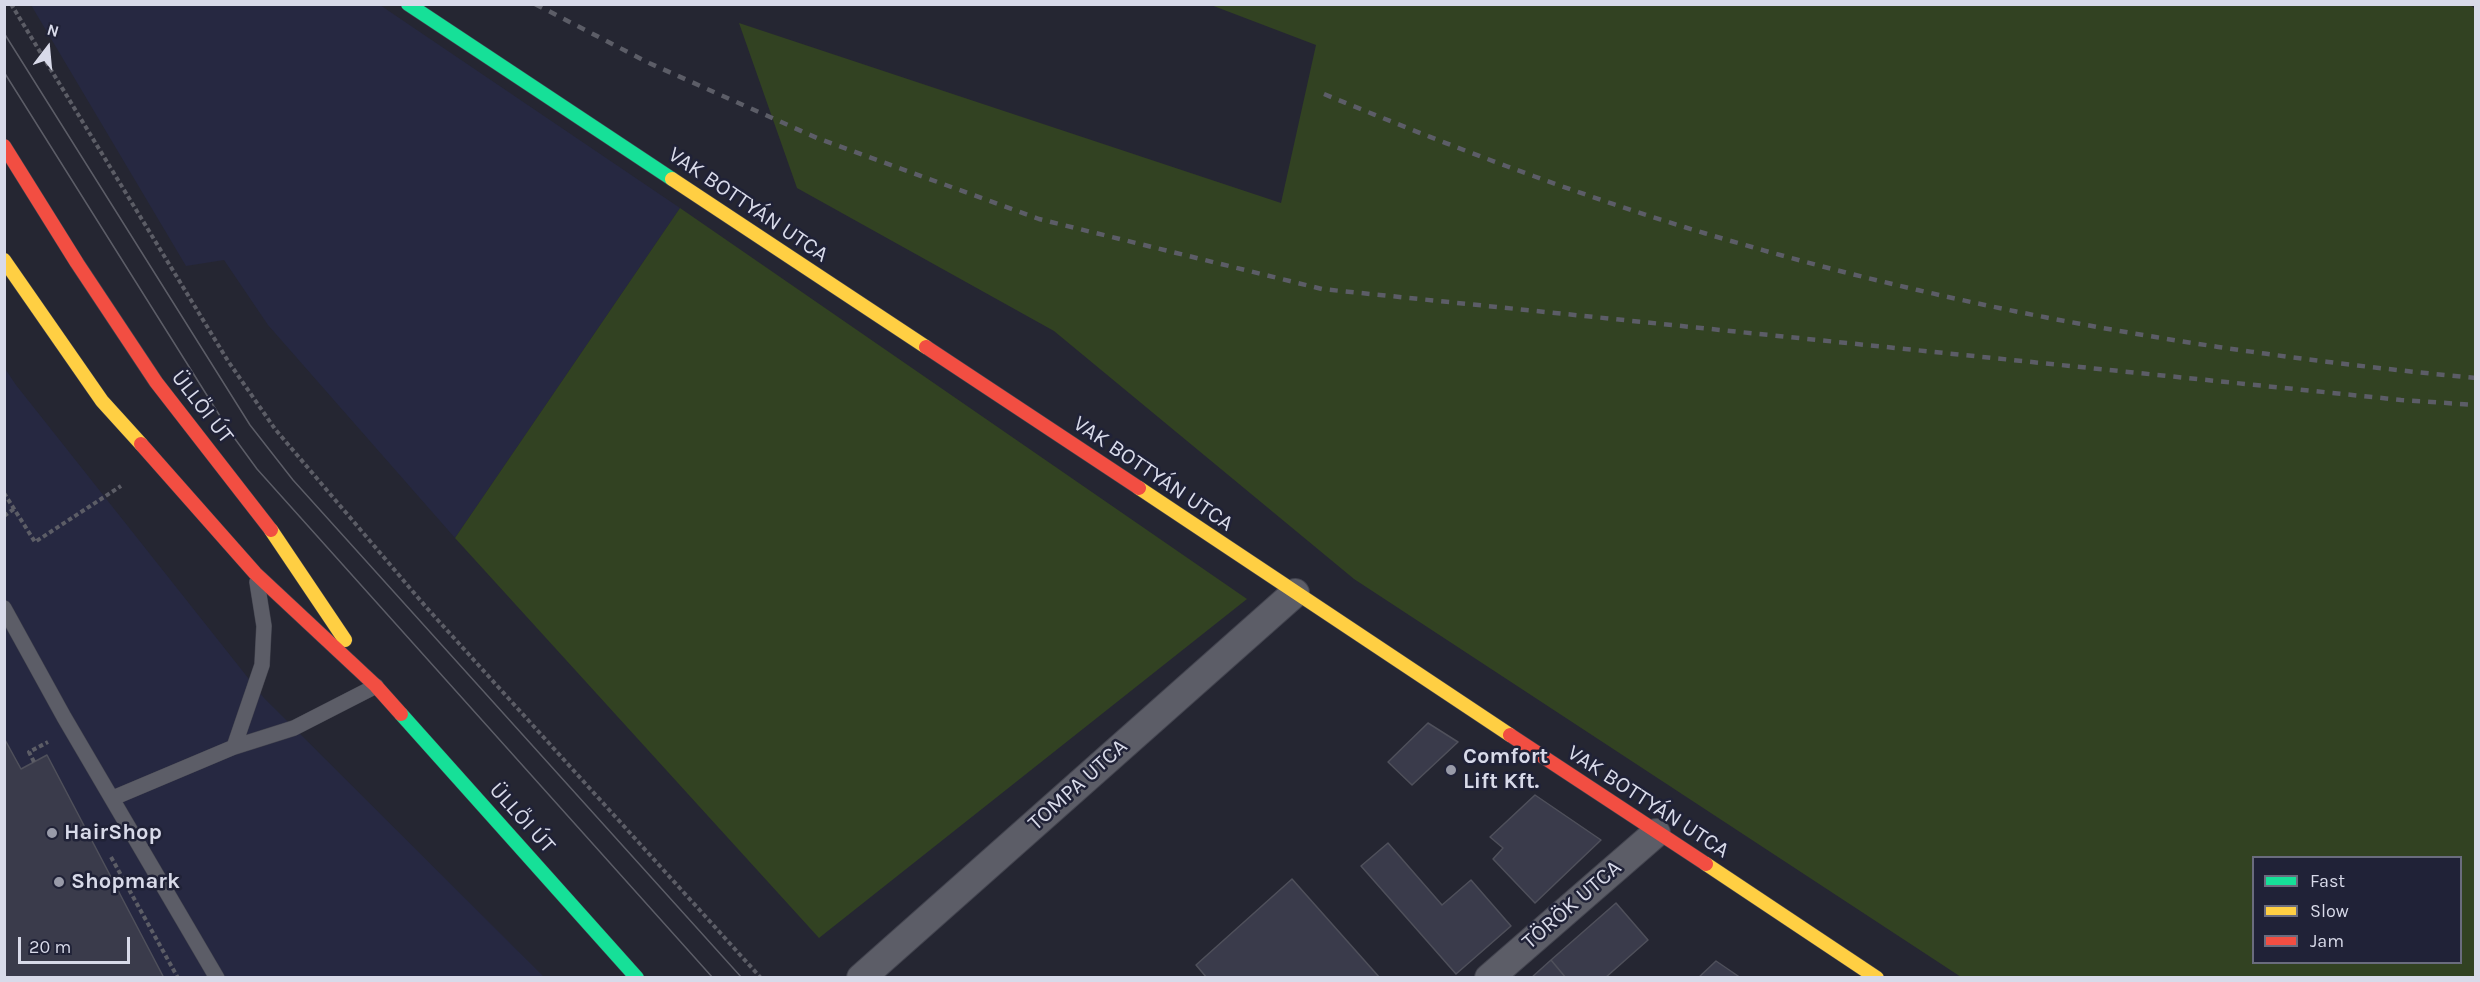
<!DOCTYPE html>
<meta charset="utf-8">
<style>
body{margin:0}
#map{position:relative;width:2480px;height:982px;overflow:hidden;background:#252632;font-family:Karla,sans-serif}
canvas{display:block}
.frame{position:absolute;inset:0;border:6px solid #d8dae9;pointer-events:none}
.legend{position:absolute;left:2252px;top:856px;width:210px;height:108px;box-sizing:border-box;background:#202237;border:2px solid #6a6c7e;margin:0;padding:8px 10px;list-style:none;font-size:18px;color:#d8dae9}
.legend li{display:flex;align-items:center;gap:12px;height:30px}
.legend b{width:30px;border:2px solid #6a6c7e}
.north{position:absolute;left:18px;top:18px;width:60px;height:60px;-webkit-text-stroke:4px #202237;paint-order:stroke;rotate:16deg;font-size:16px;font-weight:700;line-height:24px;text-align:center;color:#d8dae9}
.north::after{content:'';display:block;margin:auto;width:21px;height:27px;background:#d8dae9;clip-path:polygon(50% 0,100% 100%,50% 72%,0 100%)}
.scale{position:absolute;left:18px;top:937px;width:112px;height:27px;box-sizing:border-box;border:3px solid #d8dae9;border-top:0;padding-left:8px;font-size:18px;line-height:21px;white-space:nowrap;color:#d8dae9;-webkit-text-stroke:4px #202237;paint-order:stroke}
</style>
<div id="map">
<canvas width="2480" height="982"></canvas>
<div class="frame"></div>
<ul class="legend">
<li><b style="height:8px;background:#16e098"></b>Fast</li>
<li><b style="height:8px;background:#ffcf43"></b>Slow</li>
<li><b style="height:8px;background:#f24e42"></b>Jam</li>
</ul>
<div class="north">N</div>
<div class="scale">20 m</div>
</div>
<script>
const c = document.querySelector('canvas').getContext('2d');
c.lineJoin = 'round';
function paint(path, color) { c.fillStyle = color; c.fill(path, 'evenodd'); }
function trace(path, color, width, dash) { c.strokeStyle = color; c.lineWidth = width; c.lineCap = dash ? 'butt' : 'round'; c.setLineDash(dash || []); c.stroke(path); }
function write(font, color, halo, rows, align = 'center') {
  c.font = font + ' Karla,sans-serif'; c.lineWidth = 5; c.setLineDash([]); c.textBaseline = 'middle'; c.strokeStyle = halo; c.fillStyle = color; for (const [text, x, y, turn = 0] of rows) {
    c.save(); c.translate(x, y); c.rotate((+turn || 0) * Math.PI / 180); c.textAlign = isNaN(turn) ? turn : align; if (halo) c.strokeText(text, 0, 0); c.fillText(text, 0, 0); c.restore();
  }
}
paint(new Path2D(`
 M 31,5 L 380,5 L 680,208 L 455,538 L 268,325 L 224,260 L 186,266 Z
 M 4,367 L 16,385 L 264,698 L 544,977 L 5,977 Z`), '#262841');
paint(new Path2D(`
 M 1211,5 L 2469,4 L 2475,9 L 2475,977 L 1961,977 L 1354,579 L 1054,331 L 797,188 L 739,23 L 1281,203 L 1316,45 ZM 2254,858 L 2460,858 L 2460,962 L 2254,962 Z
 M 680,208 L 1247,599 L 819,938 L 455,538 Z`), '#324222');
const building = new Path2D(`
 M 1428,723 L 1458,742 L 1412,785 L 1388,762 Z
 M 4,738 L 21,769 L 47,755 L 164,978 L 4,978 Z
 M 1535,795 L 1601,840 L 1535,903 L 1493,859 L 1503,848 L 1490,837 Z
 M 1388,843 L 1442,905 L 1471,880 L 1511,926 L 1456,974 L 1361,866 Z
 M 1292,879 L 1380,978 L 1207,978 L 1196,965 Z
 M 1616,903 L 1648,940 L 1605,978 L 1566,978 L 1551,960 Z
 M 1551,960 L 1566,978 L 1531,978 Z
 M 1716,961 L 1741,978 L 1698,978 Z`);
paint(building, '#3a3b4b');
trace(building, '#4f505b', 1.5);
const lane = new Path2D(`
 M 4,608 L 64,717 L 217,978
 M 234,747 L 262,665 L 264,626 L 257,582
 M 113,798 L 234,747 L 294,728 L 376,686`);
const street = new Path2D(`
 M 861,978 L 1295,593
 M 1489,978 L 1656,833`);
const fast = new Path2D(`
 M 408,4 L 672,179
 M 401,714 L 637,978`);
const slow = new Path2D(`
 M 672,179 L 926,347
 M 4,260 L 102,401 L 141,444
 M 1139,488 L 1510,735
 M 271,530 L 345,640
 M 1706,864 L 1877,978`);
const jam = new Path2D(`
 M 4,146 L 77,263 L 156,382 L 271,530
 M 926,347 L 1139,488
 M 141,444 L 255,573 L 376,686 L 401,714
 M 1510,735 L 1706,864`);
trace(lane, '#43444f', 16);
trace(street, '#43444f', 30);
trace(fast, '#43444f', 15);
trace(slow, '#43444f', 15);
trace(jam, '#43444f', 15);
trace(new Path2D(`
 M 11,4 L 228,361 L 275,429 L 426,607 L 761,978
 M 4,493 L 35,542 L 121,486
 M 4,516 L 14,509
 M 34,762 L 29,752 L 48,742
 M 111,857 L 178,978`), '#5c5d66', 4, [4.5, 3]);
trace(lane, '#5c5d67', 15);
trace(street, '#5c5d67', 28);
trace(fast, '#16e098', 14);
trace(slow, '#ffcf43', 14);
trace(jam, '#f24e42', 14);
trace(new Path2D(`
 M 4,33 L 250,425 L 293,480 L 742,978
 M 4,72 L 230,432 L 257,469 L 713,978`), '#5c5d67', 1.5);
trace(new Path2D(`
 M 535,4 L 649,63 L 817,138 L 1039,219 L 1322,289 L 2401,400 L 2476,405
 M 1324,94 C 1464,152 1606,206 1752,247 C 1988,315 2231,355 2476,378`), '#5c5d67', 4.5, [8, 8]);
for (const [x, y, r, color] of [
 [1451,770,6,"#999ba9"],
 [52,833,6,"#999ba9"],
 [59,882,6,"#999ba9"]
]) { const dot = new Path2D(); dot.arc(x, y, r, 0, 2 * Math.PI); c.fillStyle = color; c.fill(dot); trace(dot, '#202237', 2); }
write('22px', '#d8dae9', '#202237', [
 ["VAK BOTTYÁN UTCA",748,205,34],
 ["ÜLLŐI ÚT",202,407,52],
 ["VAK BOTTYÁN UTCA",1153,474,34],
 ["TOMPA UTCA",1078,785,-42],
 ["VAK BOTTYÁN UTCA",1648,802,33],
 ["ÜLLŐI ÚT",522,818,48],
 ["TÖRÖK UTCA",1572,905,-41]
]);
write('bold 22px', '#d8dae9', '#202237', [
 ["Comfort",1463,757],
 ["Lift Kft.",1463,782],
 ["HairShop",64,833],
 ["Shopmark",71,882]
], 'left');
</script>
